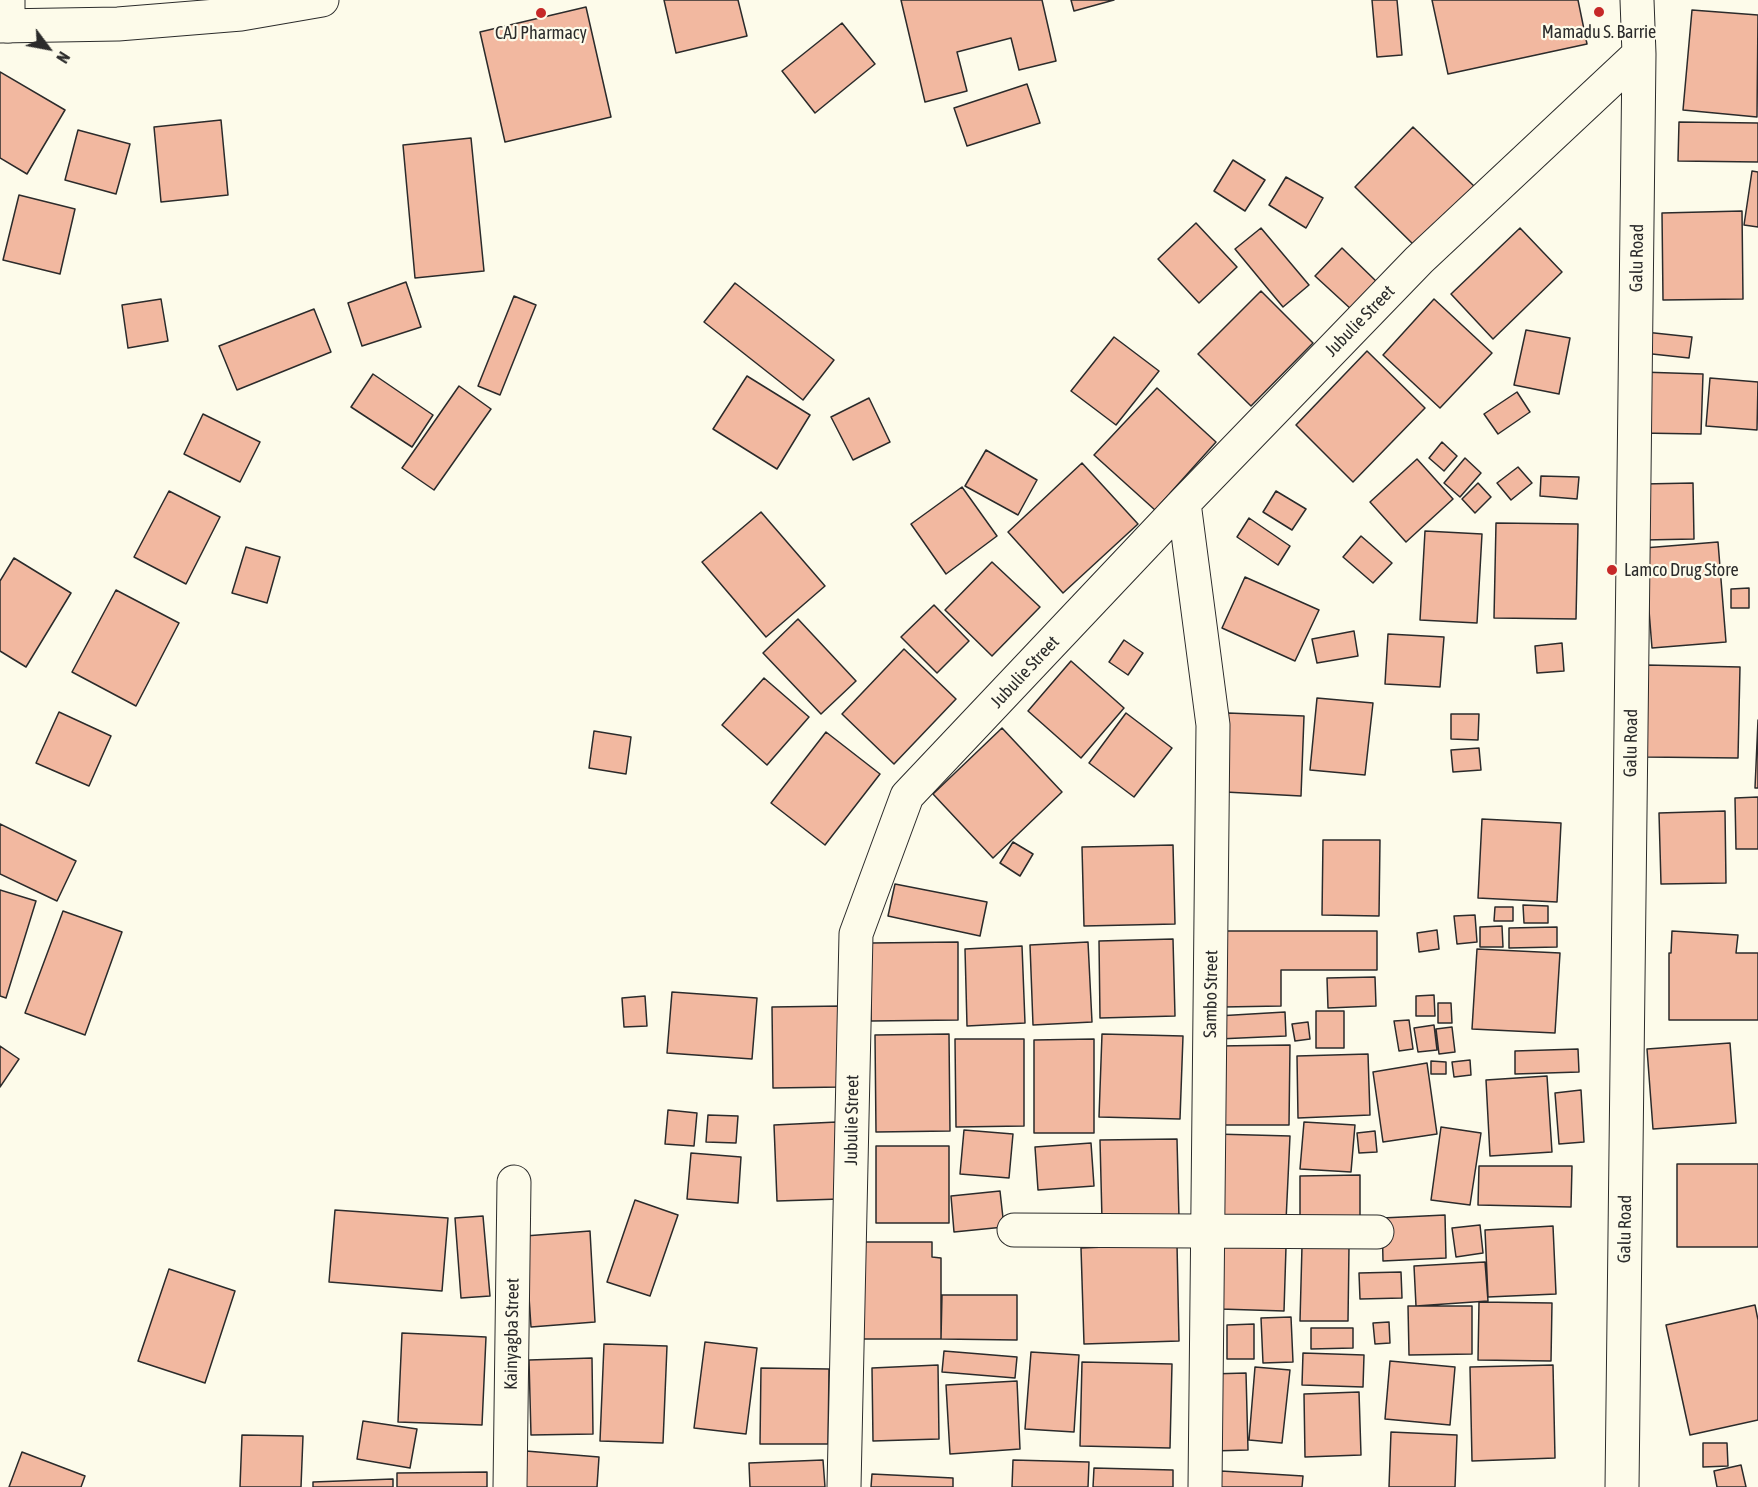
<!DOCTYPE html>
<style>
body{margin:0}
#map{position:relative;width:1758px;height:1487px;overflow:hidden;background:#fdfbea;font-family:"Asap Condensed",sans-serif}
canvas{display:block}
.north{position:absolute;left:18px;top:18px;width:60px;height:60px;-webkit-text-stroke:4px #fdfbea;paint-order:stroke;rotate:122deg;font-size:16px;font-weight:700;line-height:24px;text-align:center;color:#2b2b2b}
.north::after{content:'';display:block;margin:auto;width:21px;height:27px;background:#2b2b2b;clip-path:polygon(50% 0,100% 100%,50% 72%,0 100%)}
</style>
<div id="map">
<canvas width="1758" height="1487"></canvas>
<div class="north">N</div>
</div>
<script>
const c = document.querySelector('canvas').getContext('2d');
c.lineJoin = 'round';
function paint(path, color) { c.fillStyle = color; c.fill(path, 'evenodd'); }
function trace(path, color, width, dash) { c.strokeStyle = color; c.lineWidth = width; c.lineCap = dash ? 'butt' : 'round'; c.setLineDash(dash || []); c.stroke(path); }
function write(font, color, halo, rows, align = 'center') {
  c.font = font + ' "Asap Condensed",sans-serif'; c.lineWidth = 4.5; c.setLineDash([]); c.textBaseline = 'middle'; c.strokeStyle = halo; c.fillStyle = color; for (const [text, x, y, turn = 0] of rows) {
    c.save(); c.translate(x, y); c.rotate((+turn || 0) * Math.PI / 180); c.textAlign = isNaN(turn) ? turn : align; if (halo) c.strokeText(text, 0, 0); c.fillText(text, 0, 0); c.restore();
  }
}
const building = new Path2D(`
 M 664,0 L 738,0 L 747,36 L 676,53 Z
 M 901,0 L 1042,0 L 1056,61 L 1019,70 L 1011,38 L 957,52 L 967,91 L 925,102 Z
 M 1071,0 L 1114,0 L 1074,11 Z
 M 1372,0 L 1397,0 L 1402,55 L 1377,57 Z
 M 1432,0 L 1578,0 L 1587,44 L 1448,74 Z
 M 586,7 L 611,117 L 505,142 L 480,32 Z
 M 1692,10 L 1758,15 L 1757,117 L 1683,110 Z
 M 842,23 L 875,64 L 815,113 L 782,71 Z
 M 0,72 L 65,110 L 27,174 L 0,158 Z
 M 1027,84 L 1040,123 L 967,146 L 954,108 Z
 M 221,120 L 228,195 L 161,202 L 154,127 Z
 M 1679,122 L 1758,123 L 1758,162 L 1678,161 Z
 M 1413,127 L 1475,187 L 1416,247 L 1355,187 Z
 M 78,130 L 130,144 L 116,194 L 65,180 Z
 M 471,138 L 484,271 L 415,278 L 403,145 Z
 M 1233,160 L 1265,180 L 1245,211 L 1214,191 Z
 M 1752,171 L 1758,172 L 1758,227 L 1744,225 Z
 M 1286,177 L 1323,198 L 1306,228 L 1269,205 Z
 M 19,195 L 75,209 L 60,274 L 3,260 Z
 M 1742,211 L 1743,299 L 1663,300 L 1662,213 Z
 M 1196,223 L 1237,267 L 1199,303 L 1158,259 Z
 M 1261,228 L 1309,285 L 1283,307 L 1235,249 Z
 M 1520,228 L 1562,272 L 1493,339 L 1451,294 Z
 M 1342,248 L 1378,283 L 1352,310 L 1315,276 Z
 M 406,282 L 421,327 L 362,346 L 348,303 Z
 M 735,283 L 834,360 L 803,400 L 704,322 Z
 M 1261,291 L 1313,343 L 1251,406 L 1198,354 Z
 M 514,296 L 536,305 L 500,395 L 478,386 Z
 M 161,299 L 168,341 L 128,348 L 122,305 Z
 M 1434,299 L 1492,353 L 1440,408 L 1383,355 Z
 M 314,309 L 331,352 L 237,390 L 219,346 Z
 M 1526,330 L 1570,338 L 1559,394 L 1514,385 Z
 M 1645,332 L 1692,337 L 1689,358 L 1643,353 Z
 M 1114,337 L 1159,371 L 1116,425 L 1071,391 Z
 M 1367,351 L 1425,408 L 1353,482 L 1296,425 Z
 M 1641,372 L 1703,374 L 1701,434 L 1639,433 Z
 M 373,374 L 433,415 L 412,447 L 351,407 Z
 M 747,376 L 810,415 L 777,469 L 713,429 Z
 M 1710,378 L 1758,382 L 1757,430 L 1706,426 Z
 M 459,386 L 491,409 L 434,490 L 402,468 Z
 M 1157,388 L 1216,442 L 1155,510 L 1094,455 Z
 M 1517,392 L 1530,412 L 1498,434 L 1484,414 Z
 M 869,398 L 890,442 L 853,460 L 831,417 Z
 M 203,414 L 260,442 L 240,482 L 184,454 Z
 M 1442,442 L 1457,456 L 1444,471 L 1429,458 Z
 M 986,450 L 1037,480 L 1018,515 L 965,486 Z
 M 1465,458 L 1481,473 L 1460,497 L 1444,483 Z
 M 1417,459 L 1453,499 L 1406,542 L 1370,502 Z
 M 1082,463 L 1138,524 L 1063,593 L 1008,532 Z
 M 1518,467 L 1532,483 L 1511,500 L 1497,483 Z
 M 1541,476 L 1579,477 L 1577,499 L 1540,496 Z
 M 1478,483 L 1491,497 L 1475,513 L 1462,499 Z
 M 1693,483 L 1694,539 L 1644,540 L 1643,484 Z
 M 962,487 L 997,536 L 946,574 L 911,524 Z
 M 169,491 L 220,517 L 186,584 L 134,557 Z
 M 1276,491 L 1306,509 L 1292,530 L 1263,512 Z
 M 761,512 L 825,586 L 766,637 L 702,562 Z
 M 1249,518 L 1290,546 L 1278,565 L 1237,537 Z
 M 1496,523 L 1578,524 L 1576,619 L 1494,618 Z
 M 1425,531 L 1482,534 L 1477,623 L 1420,620 Z
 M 1361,536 L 1392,563 L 1373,583 L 1343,557 Z
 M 1718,542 L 1726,642 L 1652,648 L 1644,548 Z
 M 246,547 L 280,557 L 267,603 L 232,593 Z
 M 14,558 L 71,593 L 26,667 L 0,651 L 0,581 Z
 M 992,562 L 1040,607 L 992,656 L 945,610 Z
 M 1245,577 L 1319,610 L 1295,661 L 1222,628 Z
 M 1749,588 L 1749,608 L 1731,608 L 1731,589 Z
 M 116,590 L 179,623 L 136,706 L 72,672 Z
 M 934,605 L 969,641 L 937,673 L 901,637 Z
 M 798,619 L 856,681 L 821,714 L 763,653 Z
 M 1354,631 L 1358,656 L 1317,663 L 1312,639 Z
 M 1388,634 L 1444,637 L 1440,687 L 1385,684 Z
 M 1124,640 L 1143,653 L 1128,675 L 1109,662 Z
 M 1562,643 L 1564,671 L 1537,673 L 1535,646 Z
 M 904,649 L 956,699 L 894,764 L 842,714 Z
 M 1071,661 L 1124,708 L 1081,758 L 1028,711 Z
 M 1646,665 L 1740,667 L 1738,758 L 1644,757 Z
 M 764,678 L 809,717 L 767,765 L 722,725 Z
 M 1317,698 L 1373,703 L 1365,775 L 1310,770 Z
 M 59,712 L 111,736 L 89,786 L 36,763 Z
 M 1126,713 L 1172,748 L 1134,797 L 1089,763 Z
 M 1228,713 L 1304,716 L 1301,796 L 1225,792 Z
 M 1451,714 L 1479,714 L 1478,740 L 1451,739 Z
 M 1758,720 L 1758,788 L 1755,788 Z
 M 1002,728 L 1062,792 L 993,858 L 933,794 Z
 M 594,731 L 631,737 L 626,774 L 589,768 Z
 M 826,732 L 880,774 L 825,845 L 771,803 Z
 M 1479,748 L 1481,770 L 1453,772 L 1451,750 Z
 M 1758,797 L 1758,849 L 1736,849 L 1735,798 Z
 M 1725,811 L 1726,883 L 1661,884 L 1659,813 Z
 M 1482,819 L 1561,823 L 1557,902 L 1478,898 Z
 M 0,824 L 76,861 L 57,901 L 0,874 Z
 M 1323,840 L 1380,840 L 1379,916 L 1322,915 Z
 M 1013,842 L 1033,854 L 1020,876 L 1000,863 Z
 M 1173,845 L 1175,924 L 1084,926 L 1082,847 Z
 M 895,884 L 987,902 L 980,936 L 888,916 Z
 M 0,890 L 36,901 L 6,998 L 0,996 Z
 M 1523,905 L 1548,906 L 1548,923 L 1524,923 Z
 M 1495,907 L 1513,907 L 1513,921 L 1494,921 Z
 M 63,911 L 122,932 L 85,1035 L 25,1013 Z
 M 1475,915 L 1477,942 L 1457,944 L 1454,916 Z
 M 1502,926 L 1503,947 L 1480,947 L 1480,927 Z
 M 1557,927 L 1557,947 L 1509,948 L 1509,928 Z
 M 1437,930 L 1439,949 L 1419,952 L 1417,933 Z
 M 1224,931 L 1377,931 L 1377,970 L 1281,970 L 1281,1006 L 1223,1007 Z
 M 1672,931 L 1738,935 L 1736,953 L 1758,953 L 1758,1020 L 1669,1020 L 1669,953 L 1671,953 Z
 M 1173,939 L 1175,1016 L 1100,1018 L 1099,941 Z
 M 958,942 L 958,1020 L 871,1021 L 871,943 Z
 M 1088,942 L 1092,1022 L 1033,1025 L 1030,945 Z
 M 1022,946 L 1025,1023 L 967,1026 L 965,949 Z
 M 1477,949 L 1560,953 L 1555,1033 L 1472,1029 Z
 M 1375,977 L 1376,1006 L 1328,1008 L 1327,978 Z
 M 672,992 L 757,998 L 752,1059 L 667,1053 Z
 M 1434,995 L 1435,1016 L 1416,1016 L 1416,996 Z
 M 645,996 L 647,1026 L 624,1027 L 622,998 Z
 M 1438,1003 L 1451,1003 L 1452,1023 L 1438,1023 Z
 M 842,1006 L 842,1087 L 773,1088 L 772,1007 Z
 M 1316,1011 L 1344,1011 L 1344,1048 L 1316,1048 Z
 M 1285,1012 L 1286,1036 L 1218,1039 L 1217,1016 Z
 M 1409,1020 L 1413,1049 L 1399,1051 L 1394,1021 Z
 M 1308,1022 L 1310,1039 L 1295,1041 L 1292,1024 Z
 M 1434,1025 L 1437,1050 L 1418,1052 L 1414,1028 Z
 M 1452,1027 L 1455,1052 L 1439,1054 L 1436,1029 Z
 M 949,1034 L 950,1131 L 876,1132 L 875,1035 Z
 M 1102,1034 L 1183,1036 L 1180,1119 L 1099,1117 Z
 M 955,1039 L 1024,1039 L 1024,1126 L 956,1127 Z
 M 1094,1039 L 1094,1133 L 1034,1133 L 1034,1040 Z
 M 1730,1043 L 1736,1123 L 1653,1129 L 1647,1049 Z
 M 1290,1045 L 1289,1125 L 1218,1125 L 1218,1046 Z
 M 0,1046 L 19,1059 L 0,1087 Z
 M 1578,1049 L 1579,1072 L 1515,1074 L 1515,1051 Z
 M 1368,1054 L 1370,1115 L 1298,1118 L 1297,1056 Z
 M 1470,1060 L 1471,1075 L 1454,1077 L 1452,1062 Z
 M 1431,1061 L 1446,1062 L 1446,1074 L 1431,1074 Z
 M 1427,1063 L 1437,1134 L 1383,1142 L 1373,1072 Z
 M 1547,1076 L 1552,1152 L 1490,1156 L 1486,1080 Z
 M 1581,1090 L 1584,1142 L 1559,1144 L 1555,1093 Z
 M 668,1110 L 697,1113 L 694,1146 L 665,1144 Z
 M 708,1115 L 738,1116 L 736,1143 L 706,1142 Z
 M 837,1122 L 840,1199 L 777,1201 L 774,1125 Z
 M 1304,1122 L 1355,1125 L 1351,1172 L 1300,1169 Z
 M 1441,1127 L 1481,1133 L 1470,1205 L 1431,1200 Z
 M 964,1130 L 1013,1134 L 1009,1178 L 960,1174 Z
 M 1375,1131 L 1377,1152 L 1359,1153 L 1357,1133 Z
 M 1215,1134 L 1290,1136 L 1286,1221 L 1212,1219 Z
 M 1177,1139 L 1179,1218 L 1102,1220 L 1100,1140 Z
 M 1091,1143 L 1094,1186 L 1038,1190 L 1035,1147 Z
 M 876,1146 L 949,1146 L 949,1223 L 876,1223 Z
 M 691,1153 L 741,1157 L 738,1203 L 687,1199 Z
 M 1677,1164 L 1758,1164 L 1758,1247 L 1677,1247 Z
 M 1479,1166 L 1572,1166 L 1571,1207 L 1478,1205 Z
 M 1360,1175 L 1360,1227 L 1300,1228 L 1300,1176 Z
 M 1000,1191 L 1004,1227 L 954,1232 L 951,1196 Z
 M 635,1200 L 678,1215 L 650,1296 L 607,1282 Z
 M 335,1210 L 448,1218 L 442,1291 L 329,1282 Z
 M 1445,1215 L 1446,1258 L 1383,1261 L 1382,1218 Z
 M 483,1216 L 490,1296 L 461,1298 L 455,1218 Z
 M 1480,1225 L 1483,1253 L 1456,1257 L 1452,1228 Z
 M 1553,1226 L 1556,1294 L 1488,1297 L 1485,1230 Z
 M 590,1231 L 595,1322 L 531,1327 L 525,1236 Z
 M 858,1242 L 932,1242 L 932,1257 L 941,1258 L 941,1339 L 857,1339 Z
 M 1177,1244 L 1179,1341 L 1084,1344 L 1081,1248 Z
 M 1223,1245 L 1286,1247 L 1284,1311 L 1220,1309 Z
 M 1302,1246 L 1349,1247 L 1348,1321 L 1300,1321 Z
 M 1485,1262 L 1488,1301 L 1416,1306 L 1414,1266 Z
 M 169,1269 L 235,1291 L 205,1383 L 138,1361 Z
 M 1401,1272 L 1402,1298 L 1360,1299 L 1359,1273 Z
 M 942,1295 L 1017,1295 L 1017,1340 L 941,1339 Z
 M 1479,1302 L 1552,1303 L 1551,1361 L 1478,1360 Z
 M 1755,1305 L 1758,1320 L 1758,1420 L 1690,1435 L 1666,1325 Z
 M 1408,1306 L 1472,1306 L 1472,1354 L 1409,1355 Z
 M 1291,1317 L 1293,1362 L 1263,1363 L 1261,1318 Z
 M 1389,1322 L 1390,1343 L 1375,1344 L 1373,1323 Z
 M 1254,1324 L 1254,1359 L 1227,1359 L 1227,1325 Z
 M 1311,1328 L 1353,1328 L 1353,1348 L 1311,1349 Z
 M 402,1333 L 486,1337 L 482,1425 L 398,1422 Z
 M 705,1342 L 757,1348 L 746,1434 L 694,1428 Z
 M 604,1344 L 667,1346 L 663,1443 L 600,1441 Z
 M 944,1351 L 1017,1357 L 1015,1378 L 942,1372 Z
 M 1031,1352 L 1079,1355 L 1074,1432 L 1025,1429 Z
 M 1303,1353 L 1364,1355 L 1363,1387 L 1302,1385 Z
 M 592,1358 L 593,1434 L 531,1435 L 529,1360 Z
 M 1390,1361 L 1455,1367 L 1450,1425 L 1385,1419 Z
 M 1082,1362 L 1172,1364 L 1170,1448 L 1080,1446 Z
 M 938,1365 L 939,1439 L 873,1441 L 872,1368 Z
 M 1553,1365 L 1555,1458 L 1472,1461 L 1470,1367 Z
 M 1255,1367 L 1290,1370 L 1282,1443 L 1249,1440 Z
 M 761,1368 L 829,1369 L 828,1444 L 760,1444 Z
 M 1246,1373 L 1248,1450 L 1212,1451 L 1210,1374 Z
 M 1017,1381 L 1020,1449 L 950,1454 L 946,1385 Z
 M 1359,1392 L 1361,1455 L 1305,1457 L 1304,1394 Z
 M 363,1421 L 417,1429 L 410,1468 L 357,1459 Z
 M 1391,1432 L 1457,1435 L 1455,1487 L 1389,1487 Z
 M 242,1435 L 303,1436 L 301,1487 L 240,1487 Z
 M 1703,1443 L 1727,1443 L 1728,1466 L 1703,1467 Z
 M 526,1451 L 599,1457 L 597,1487 L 523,1487 Z
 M 22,1452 L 85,1476 L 81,1487 L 9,1487 Z
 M 823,1460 L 825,1487 L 750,1487 L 749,1463 Z
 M 1013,1460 L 1089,1462 L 1088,1487 L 1012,1487 Z
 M 1741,1465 L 1746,1487 L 1717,1487 L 1714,1471 Z
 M 1094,1468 L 1173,1470 L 1173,1487 L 1093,1487 Z
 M 1221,1471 L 1303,1476 L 1302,1487 L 1220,1487 Z
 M 487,1472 L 487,1487 L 397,1487 L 397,1473 Z
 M 872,1474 L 953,1478 L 953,1487 L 871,1487 Z
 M 393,1479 L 393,1487 L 313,1487 L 313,1482 Z`);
paint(building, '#f2b8a0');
trace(building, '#2b2b2b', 1.5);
const street = new Path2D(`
 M 8,0 L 8,26
 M 1184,503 L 1213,725 L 1205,1487
 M 1014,1230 L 1377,1232
 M 510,1487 L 514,1182
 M 844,1487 L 856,934 L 907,796 L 1184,503 L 1419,260 L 1639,54
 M 1622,1487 L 1639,54 L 1637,0`);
const primary = new Path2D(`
 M 0,26 L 118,24 L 241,14 L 322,0`);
trace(street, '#2b2b2b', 35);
trace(primary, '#2b2b2b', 35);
trace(street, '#fdfbea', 33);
trace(primary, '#fdfbea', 33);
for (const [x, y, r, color] of [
 [1599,12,6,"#c62828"],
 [541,13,6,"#c62828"],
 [1612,570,6,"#c62828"]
]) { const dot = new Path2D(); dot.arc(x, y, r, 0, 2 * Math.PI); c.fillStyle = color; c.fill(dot); trace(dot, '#fdfbea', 2); }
write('18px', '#2b2b2b', '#fdfbea', [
 ["Mamadu S. Barrie",1599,32],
 ["CAJ Pharmacy",541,33],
 ["Lamco Drug Store",1624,570,"left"]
]);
write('18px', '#2b2b2b', '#fdfbea', [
 ["Galu Road",1637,258,-89],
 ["Jubulie Street",1360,321,-46],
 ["Jubulie Street",1025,672,-47],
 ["Galu Road",1631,743,-89],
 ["Sambo Street",1211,994,-89],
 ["Jubulie Street",852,1120,-89],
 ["Galu Road",1625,1229,-89],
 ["Kainyagba Street",512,1334,-89]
]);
</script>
